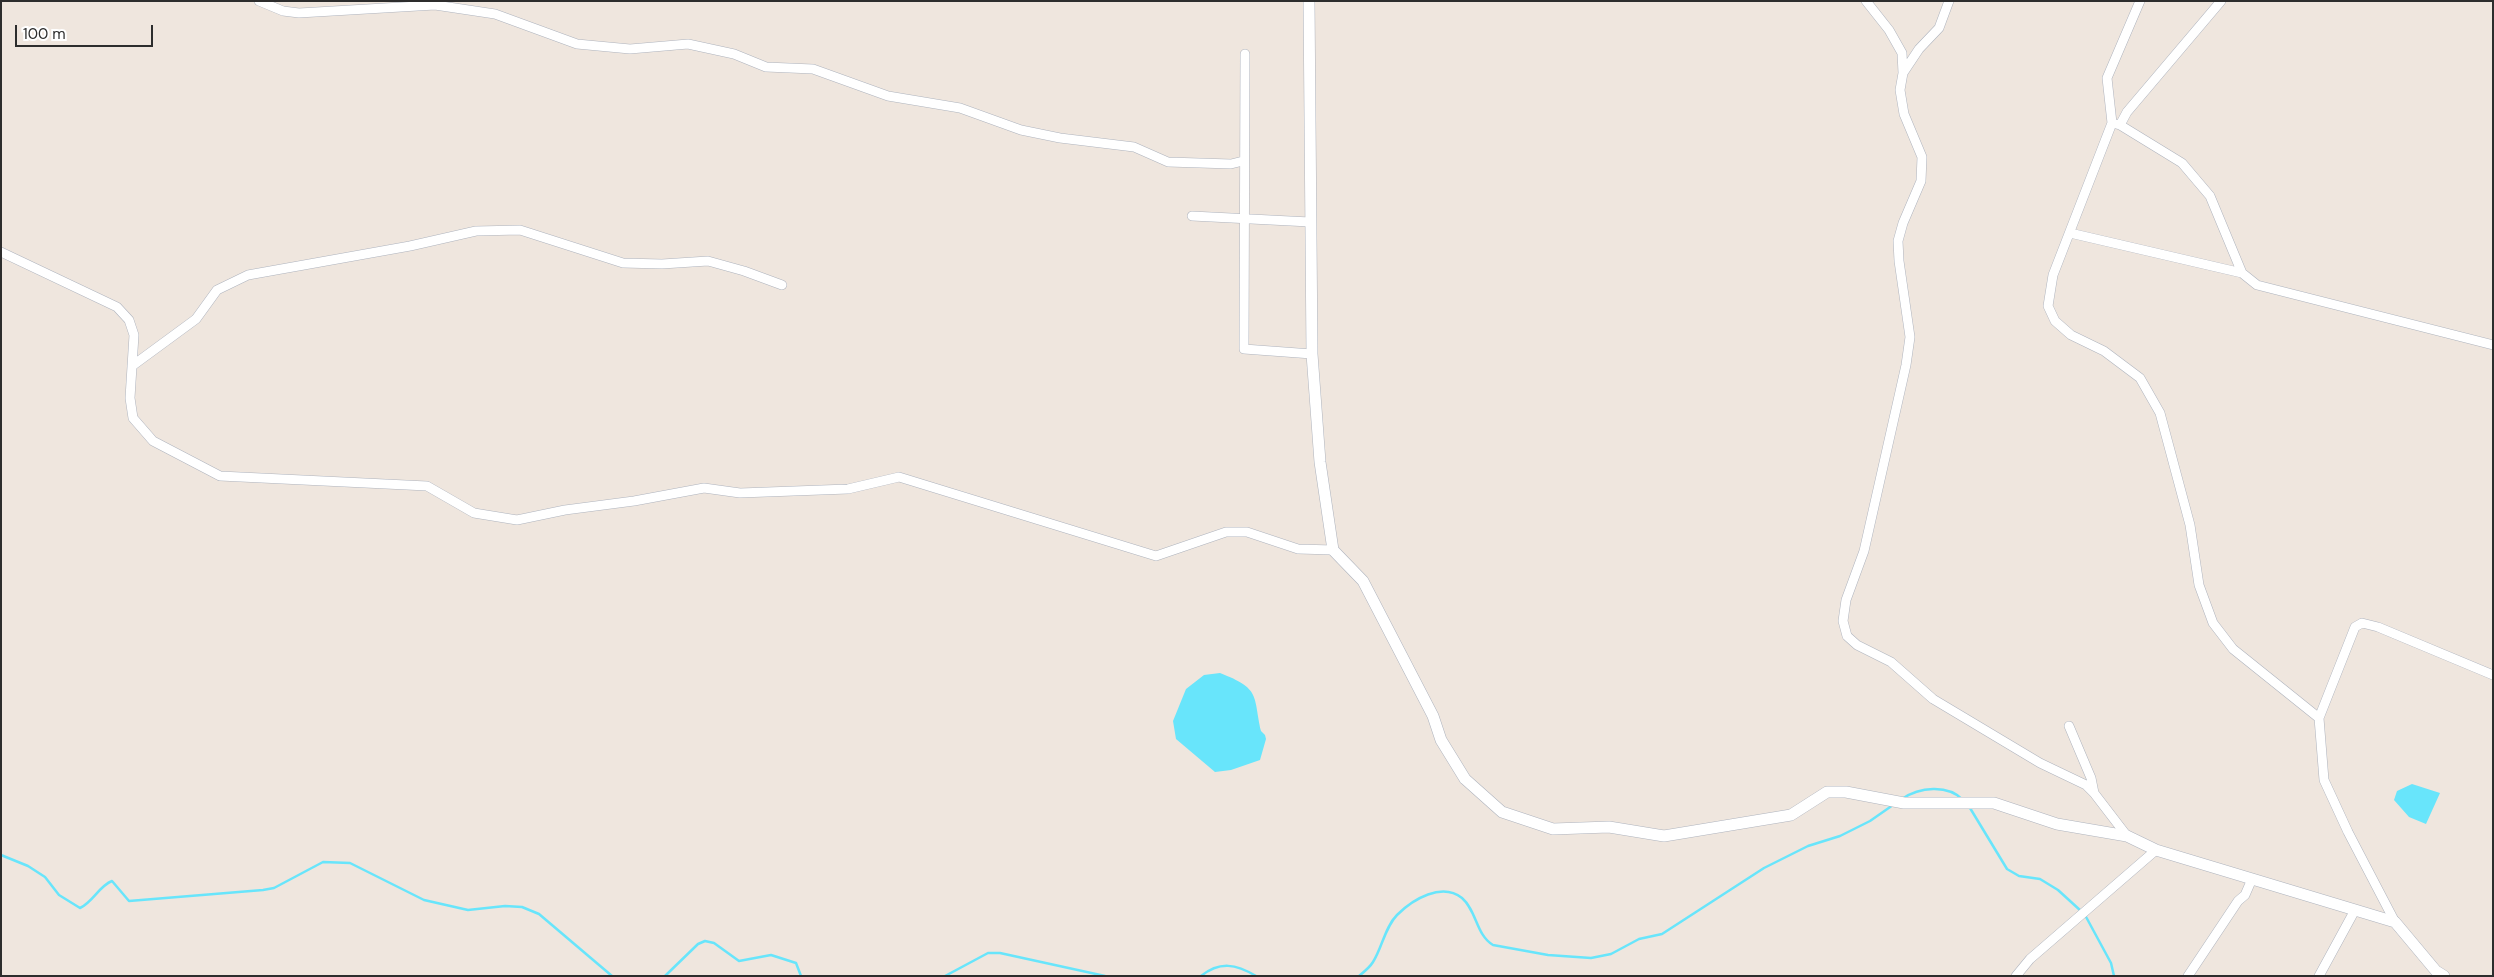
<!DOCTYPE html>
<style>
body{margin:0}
#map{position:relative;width:2494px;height:977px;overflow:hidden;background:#efe6de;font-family:"DM Sans",sans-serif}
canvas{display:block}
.frame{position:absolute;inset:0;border:2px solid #2d2d2d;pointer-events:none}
.scale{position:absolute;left:15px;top:25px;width:138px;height:22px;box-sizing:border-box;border:2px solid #2d2d2d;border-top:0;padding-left:6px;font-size:15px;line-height:18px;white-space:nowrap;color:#2d2d2d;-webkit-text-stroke:4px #fff;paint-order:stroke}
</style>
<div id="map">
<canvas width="2494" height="977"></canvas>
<div class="frame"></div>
<div class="scale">100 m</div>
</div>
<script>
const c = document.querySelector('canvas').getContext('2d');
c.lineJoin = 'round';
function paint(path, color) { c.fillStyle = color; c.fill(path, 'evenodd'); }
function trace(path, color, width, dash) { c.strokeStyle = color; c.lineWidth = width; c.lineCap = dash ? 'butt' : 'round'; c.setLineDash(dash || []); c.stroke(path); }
paint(new Path2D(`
 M 1220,673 C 1261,689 1253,695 1261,731 L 1265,735 L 1266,739 L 1260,760 L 1231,770 L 1215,772 L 1176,739 L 1173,721 L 1186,689 L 1204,675 Z
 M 2412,784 L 2440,793 L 2426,824 L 2409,817 L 2394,800 L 2397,791 Z`), '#68e5fb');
trace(new Path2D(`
 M 1902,799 C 1919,787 1948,784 1963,800
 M 1970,808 L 2007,869 L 2019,876 L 2040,879 L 2058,890 L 2081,911
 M 1,855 L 28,866 L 45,877 L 59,895 L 80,908 C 93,902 99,886 112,881 L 129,901 L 263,890 L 274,888 L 323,862 L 350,863 L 424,900 L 468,910 L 505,906 L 522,907 L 539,914 L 612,976
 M 2085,915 L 2111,963 L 2114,976
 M 665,976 L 698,944 L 705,941 L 714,943 L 739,961 L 771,955 L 796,963 L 801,976
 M 945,976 L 988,953 L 1000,953 L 1105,976
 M 1201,976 C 1220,961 1236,964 1256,976
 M 1359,976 C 1364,972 1370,967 1373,962 C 1382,948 1385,927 1397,915 C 1413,899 1442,882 1462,898 C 1477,911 1476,935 1493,945 L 1548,955 L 1591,958 L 1611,954 L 1639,939 L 1662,934 L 1764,868 L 1808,846 L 1840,836 L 1870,821 L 1893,805`), '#68e5fb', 2.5);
const minor = new Path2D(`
 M 259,1 L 283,11 L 299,13 L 435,5 L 495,14 L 577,44 L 630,49 L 688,44 L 734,54 L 766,67 L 813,69 L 888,96 L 960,108 L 1021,130 L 1060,138 L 1134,147 L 1168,162 L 1231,164 L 1243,161
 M 1866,1 L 1889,30 L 1902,53 L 1903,73 L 1900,90 L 1904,114 L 1922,157 L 1921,181 L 1903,223 L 1898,241 L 1899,261 L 1910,337 L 1906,365 L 1864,551 L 1846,600 L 1843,621 L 1847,636 L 1857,645 L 1891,662 L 1933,699 L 2040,763 L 2086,785 L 2094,793 L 2127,836
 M 2140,1 L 2107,78 L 2112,123 L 2053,275 L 2048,306 L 2055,321 L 2071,335 L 2104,351 L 2140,378 L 2160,413 L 2190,525 L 2199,585 L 2213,623 L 2233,649 L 2319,718 L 2324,780 L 2348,832 L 2395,922
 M 1245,54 L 1244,349 L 1312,354
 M 1903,73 L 1919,49 L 1939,28 L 1949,1
 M 2112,123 L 2120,125 L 2182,163 L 2210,196 L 2242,273 L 2257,285 L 2493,345
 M 2120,125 L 2127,112 L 2221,1
 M 1192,216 L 1310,222
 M 2070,233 L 2242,273
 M 1,252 L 117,307 L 129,320 L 134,335 L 130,398 L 133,418 L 153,441 L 220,476 L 427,486 L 474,513 L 517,520 L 565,510 L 634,501 L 704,488 L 740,493 L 848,489 L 899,477 L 1156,556 L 1226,532 L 1247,532 L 1298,549 L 1333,550
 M 132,366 L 196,319 L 217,290 L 248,275 L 410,246 L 476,231 L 520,230 L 623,263 L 662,264 L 708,261 L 744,271 L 782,285
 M 2319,718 L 2355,627 L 2362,623 L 2378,627 L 2493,675
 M 2069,726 L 2091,778 L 2094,793
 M 2016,976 L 2030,959 L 2156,850
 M 2188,976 L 2238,901 L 2245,895 L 2252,879
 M 2319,976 L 2355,910`);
const tertiary = new Path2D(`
 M 1309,1 L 1312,354 L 1320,462 L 1333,550 L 1363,581 L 1433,716 L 1441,740 L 1465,779 L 1502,812 L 1553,829 L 1609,827 L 1664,836 L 1791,815 L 1827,792 L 1846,792 L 1904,803 L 1994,803 L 2057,824 L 2127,836 L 2156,850 L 2395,922 L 2436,971 L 2444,976`);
trace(minor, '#aeb3bd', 10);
trace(tertiary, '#aeb3bd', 12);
trace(minor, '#fff', 9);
trace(tertiary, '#fff', 11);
</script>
